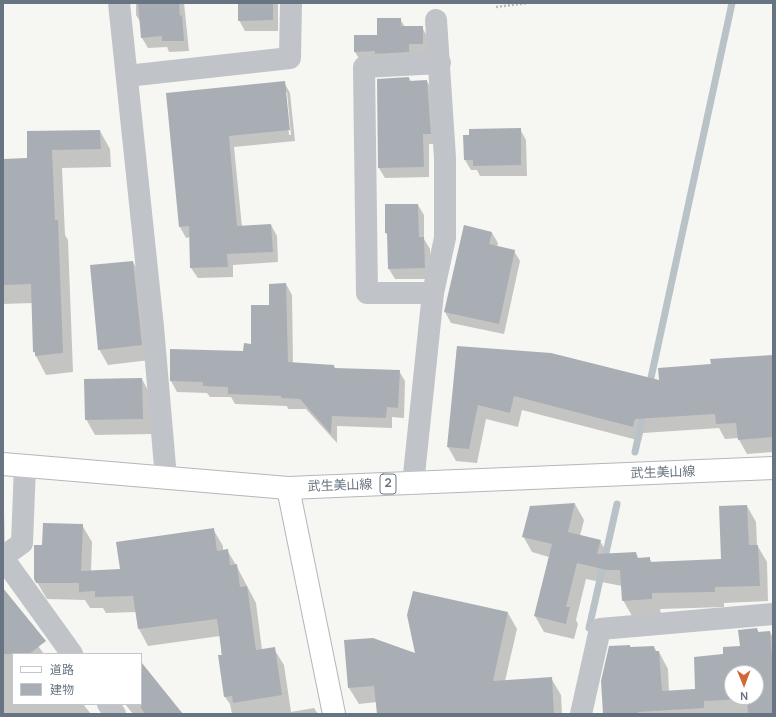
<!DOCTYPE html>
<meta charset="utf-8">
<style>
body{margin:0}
#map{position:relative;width:776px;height:717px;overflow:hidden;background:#f6f6f3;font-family:Manrope,"Noto Sans JP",sans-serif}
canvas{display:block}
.frame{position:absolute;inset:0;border:4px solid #687481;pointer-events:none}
.legend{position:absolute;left:12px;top:653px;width:130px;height:52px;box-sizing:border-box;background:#fff;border:1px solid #c3c7cd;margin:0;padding:5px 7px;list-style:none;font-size:12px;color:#687481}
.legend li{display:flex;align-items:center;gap:8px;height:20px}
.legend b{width:20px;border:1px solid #c3c7cd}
.north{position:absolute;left:724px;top:665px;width:40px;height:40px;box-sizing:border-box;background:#fff;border:1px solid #c3c7cd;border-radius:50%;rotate:179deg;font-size:11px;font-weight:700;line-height:16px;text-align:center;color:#687481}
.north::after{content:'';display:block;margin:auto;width:14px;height:18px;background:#d26738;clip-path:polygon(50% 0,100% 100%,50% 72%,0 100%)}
</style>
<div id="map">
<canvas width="776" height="717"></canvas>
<div class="frame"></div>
<ul class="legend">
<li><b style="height:5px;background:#fff"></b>道路</li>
<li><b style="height:11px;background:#a8aeb3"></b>建物</li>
</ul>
<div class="north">N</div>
</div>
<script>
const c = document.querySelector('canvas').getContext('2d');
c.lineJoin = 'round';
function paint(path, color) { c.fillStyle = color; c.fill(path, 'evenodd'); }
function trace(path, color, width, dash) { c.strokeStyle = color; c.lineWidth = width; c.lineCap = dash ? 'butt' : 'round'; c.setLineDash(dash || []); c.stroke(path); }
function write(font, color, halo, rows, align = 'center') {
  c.font = font + ' Manrope,"Noto Sans JP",sans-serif'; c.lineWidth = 4; c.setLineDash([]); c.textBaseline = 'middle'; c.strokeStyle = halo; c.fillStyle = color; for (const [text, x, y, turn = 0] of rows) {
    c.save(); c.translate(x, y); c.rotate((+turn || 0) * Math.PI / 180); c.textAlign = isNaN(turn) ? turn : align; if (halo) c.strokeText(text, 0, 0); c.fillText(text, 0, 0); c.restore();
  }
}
paint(new Path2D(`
 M 136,3 L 184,3 L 189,51 L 169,52 L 167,47 L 148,48 L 142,38 L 141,23 L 136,15 Z
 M 239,3 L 278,3 L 278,31 L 245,31 L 239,20 Z
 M 400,19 L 405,27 L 422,27 L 428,38 L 429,54 L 361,62 L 355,52 Z
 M 409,78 L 411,81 L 427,81 L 433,92 L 436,144 L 429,144 L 429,177 L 385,178 L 379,168 Z
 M 284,82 L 290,93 L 295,141 L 234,147 L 242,227 L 271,225 L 277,236 L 278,262 L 233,265 L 233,277 L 198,278 L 191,268 L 190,237 L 186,238 L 180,227 L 167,94 ZM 285,92 L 287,92 L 291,135 L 289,135 Z
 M 520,129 L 526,140 L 527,176 L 480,176 L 477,170 L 471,170 L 465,160 Z
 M 100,131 L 110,149 L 111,167 L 62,168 L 65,235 L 68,240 L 73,372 L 46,375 L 36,356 L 34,351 L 33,303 L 3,304 L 3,160 L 28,159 Z
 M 418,205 L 424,215 L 424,239 L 430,249 L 430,279 L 395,279 L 389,269 L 388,236 L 386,233 Z
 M 464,226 L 492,233 L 498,243 L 497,247 L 514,251 L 520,261 L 504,334 L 451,323 L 445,312 Z
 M 133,262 L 142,277 L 150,360 L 108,365 L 99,349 Z
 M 286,284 L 292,295 L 293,364 L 334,366 L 336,369 L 399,371 L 405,381 L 404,418 L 392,417 L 392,428 L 337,426 L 337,443 L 306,409 L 288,409 L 287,406 L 235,404 L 231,397 L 210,397 L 207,393 L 177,392 L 171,381 L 244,352 L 252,345 L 270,306 Z
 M 457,347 L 660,381 L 712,365 L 773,356 L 773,452 L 747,454 L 738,438 L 725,439 L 719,428 L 643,433 L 641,441 L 522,410 L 518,427 L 486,419 L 477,463 L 456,461 L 448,447 Z
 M 142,379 L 150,394 L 152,434 L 95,435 L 86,419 Z
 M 575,504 L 584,520 L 580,536 L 600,541 L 608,554 L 636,553 L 639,559 L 649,558 L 652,562 L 722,560 L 747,506 L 756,522 L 757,545 L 767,562 L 768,601 L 724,603 L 724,607 L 660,609 L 661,614 L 632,616 L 623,600 L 622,586 L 586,579 L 576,620 L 578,624 L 574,639 L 544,632 L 535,616 L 549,557 L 532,552 L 523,536 Z
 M 3,509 L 4,511 L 5,553 L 3,555 Z
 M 82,525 L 92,542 L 91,572 L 121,570 L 213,529 L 223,546 L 223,551 L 227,550 L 236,565 L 256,603 L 262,650 L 274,649 L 284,665 L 291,712 L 314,708 L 318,714 L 232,714 L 230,704 L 225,697 L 220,636 L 148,646 L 139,629 L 136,612 L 106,613 L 103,608 L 90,608 L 85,600 L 47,599 L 35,579 L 43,545 Z
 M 3,598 L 44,654 L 13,654 L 13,704 L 83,704 L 91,714 L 3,714 Z
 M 508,613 L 517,629 L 505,681 L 551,678 L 561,695 L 562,714 L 378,714 L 377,702 L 359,704 L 349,688 L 416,654 Z
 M 757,629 L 759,633 L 770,632 L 773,638 L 773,714 L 604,714 L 630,646 L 631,648 L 654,647 L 657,652 L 659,652 L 668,669 L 669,692 L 697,690 L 724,655 L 741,647 ZM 732,673 L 756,673 L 756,697 L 732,697 Z
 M 141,662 L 182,714 L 133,714 L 125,704 L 141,704 Z`), '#0003');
trace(new Path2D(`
 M 649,387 L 732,3
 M 635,452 L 644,411
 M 589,628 L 617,504`), '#b9c2c7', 7);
paint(new Path2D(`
 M 138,3 L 179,3 L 180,16 L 182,15 L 184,41 L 162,41 L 162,36 L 141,38 Z
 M 238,3 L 273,3 L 273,20 L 238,21 Z
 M 377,18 L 401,18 L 401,26 L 423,26 L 423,44 L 409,44 L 409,52 L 375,54 L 375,51 L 354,52 L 354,35 L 377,35 Z
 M 409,77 L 409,81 L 427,80 L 431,134 L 423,134 L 424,167 L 378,168 L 377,79 Z
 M 285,81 L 290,130 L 229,136 L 237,226 L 271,224 L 273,252 L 227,254 L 228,267 L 190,268 L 189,226 L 179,227 L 166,93 Z
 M 521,128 L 521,165 L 473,166 L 473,160 L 464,160 L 463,135 L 469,135 L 469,129 Z
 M 100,130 L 101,149 L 52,150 L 55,220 L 58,220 L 63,353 L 35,356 L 35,352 L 33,352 L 31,284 L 3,285 L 3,159 L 27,158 L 27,131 Z
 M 385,204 L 418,204 L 419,237 L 424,237 L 425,268 L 388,269 L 387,233 L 385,233 Z
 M 464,225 L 492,232 L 489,244 L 515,250 L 499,324 L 444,312 Z
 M 133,261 L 142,345 L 98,350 L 90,265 Z
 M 286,283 L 288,362 L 334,365 L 334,368 L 400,370 L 398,408 L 387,407 L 386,418 L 332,416 L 331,434 L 300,399 L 281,398 L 281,396 L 228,394 L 228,387 L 203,386 L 203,382 L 170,381 L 170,349 L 243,351 L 244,343 L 251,344 L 251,305 L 269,305 L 269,284 Z
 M 457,346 L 551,353 L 659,380 L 658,368 L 711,364 L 710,359 L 773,355 L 773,437 L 738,440 L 736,423 L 716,424 L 715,414 L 635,419 L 633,427 L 514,396 L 510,413 L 478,405 L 469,449 L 447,447 Z
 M 142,378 L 143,419 L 85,420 L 84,379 Z
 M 575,503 L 568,532 L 601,540 L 597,554 L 636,552 L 637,558 L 650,557 L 650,562 L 721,559 L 719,506 L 747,505 L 749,545 L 758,545 L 760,586 L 715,587 L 715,592 L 652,593 L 652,599 L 622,601 L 620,570 L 607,570 L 577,563 L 566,607 L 570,607 L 566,624 L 534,616 L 552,544 L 522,537 L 530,506 Z
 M 43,523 L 83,524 L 81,571 L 120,569 L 116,542 L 214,528 L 217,551 L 228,549 L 230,565 L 237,564 L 240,587 L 247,586 L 256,650 L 275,647 L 282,695 L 233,703 L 232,696 L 224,697 L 218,655 L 222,655 L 217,619 L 138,629 L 133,596 L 95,597 L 95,591 L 79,592 L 79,583 L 36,583 L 34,579 L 34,545 L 42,545 Z
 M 3,588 L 46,641 L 29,654 L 3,654 Z
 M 413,591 L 508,612 L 493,681 L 552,677 L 554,714 L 377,714 L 374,686 L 348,688 L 344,640 L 373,638 L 415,653 L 407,615 Z
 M 757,628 L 758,632 L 770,631 L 773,672 L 773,714 L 748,714 L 747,699 L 704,701 L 704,708 L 638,712 L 638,714 L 603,714 L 601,681 L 609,646 L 630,645 L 630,647 L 654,646 L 655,651 L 659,651 L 662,691 L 695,689 L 694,657 L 723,654 L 723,647 L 740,646 L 738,630 ZM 732,673 L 756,673 L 756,697 L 732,697 Z
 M 141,662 L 183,714 L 145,714 L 141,708 Z`), '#a8aeb3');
const secondary = new Path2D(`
 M 288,488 L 334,714`);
const primary = new Path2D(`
 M 3,464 L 288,488 L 773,468`);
trace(secondary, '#b3b7bb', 24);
trace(primary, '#b4b7bb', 24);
trace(new Path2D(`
 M 496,7 L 528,3`), '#b8babd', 2.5, [2, 2]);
trace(new Path2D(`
 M 119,3 L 153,327 L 166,478
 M 127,76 L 290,58 L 291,3
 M 433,293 L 367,293 L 364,67 L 440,63
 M 413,484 L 433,293 L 445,238 L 445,158 L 436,20
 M 3,557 L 22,543 L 25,466
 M 3,558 L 72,654
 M 108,704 L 115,714
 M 581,714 L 600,629 L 773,614`), '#c0c3c7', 22);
trace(secondary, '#fff', 22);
trace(primary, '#fff', 22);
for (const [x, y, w] of [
 [388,484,16]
]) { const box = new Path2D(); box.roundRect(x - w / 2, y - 10, w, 20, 3); c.fillStyle = '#fff'; c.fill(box); trace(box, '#687481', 1); }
write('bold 12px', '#687481', null, [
 ["2",388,484]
]);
write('13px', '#687481', '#fff', [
 ["武生美山線",663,473,-2],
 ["武生美山線",340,486,-2]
]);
</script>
